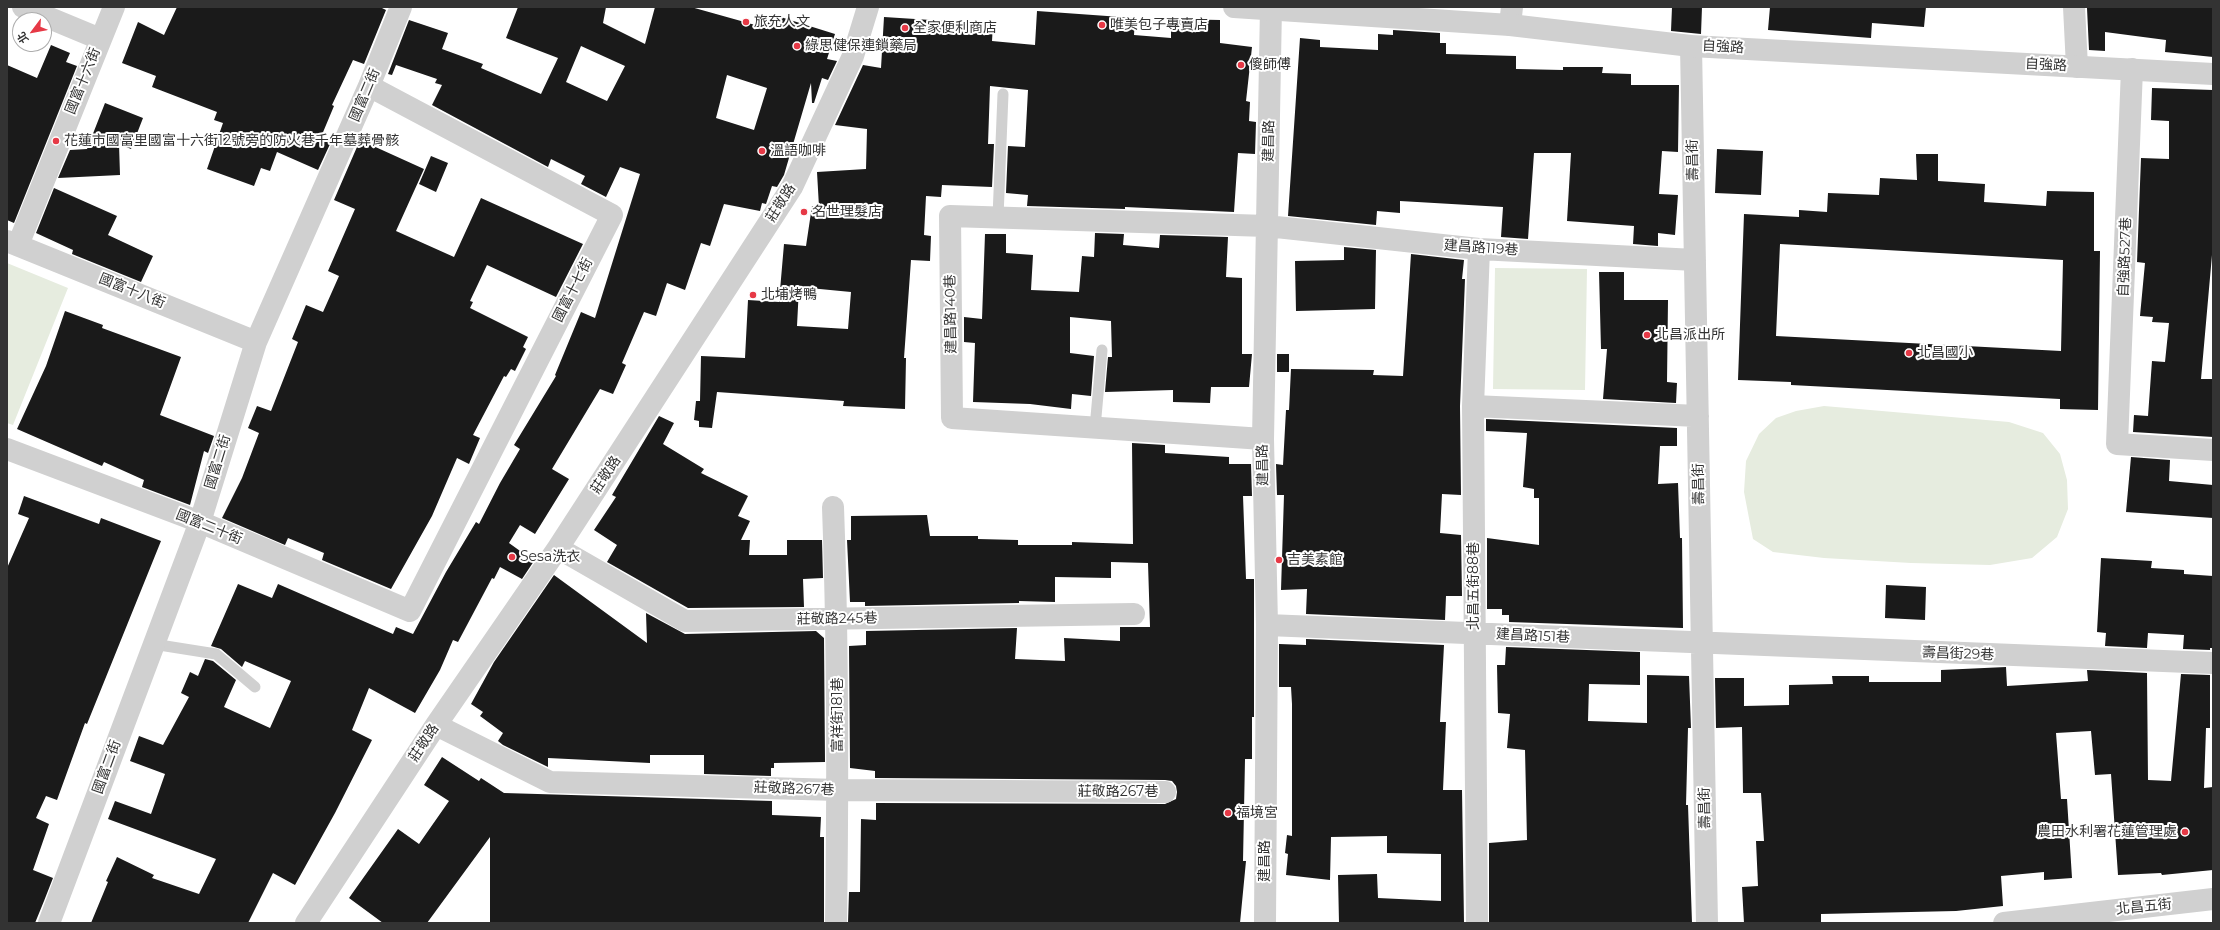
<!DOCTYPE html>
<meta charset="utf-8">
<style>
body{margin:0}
#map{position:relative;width:2220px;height:930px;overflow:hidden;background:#fff;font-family:Montserrat,"Noto Sans TC",sans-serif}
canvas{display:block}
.frame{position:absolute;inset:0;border:8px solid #333;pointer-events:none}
.north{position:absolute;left:12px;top:12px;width:40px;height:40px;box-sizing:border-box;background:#fff;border:1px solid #adadad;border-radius:50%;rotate:238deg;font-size:11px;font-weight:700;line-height:16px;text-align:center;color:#333}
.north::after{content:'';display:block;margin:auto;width:14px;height:18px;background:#e63946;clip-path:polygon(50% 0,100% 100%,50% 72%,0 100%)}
</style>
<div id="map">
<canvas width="2220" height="930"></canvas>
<div class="frame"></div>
<div class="north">北</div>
</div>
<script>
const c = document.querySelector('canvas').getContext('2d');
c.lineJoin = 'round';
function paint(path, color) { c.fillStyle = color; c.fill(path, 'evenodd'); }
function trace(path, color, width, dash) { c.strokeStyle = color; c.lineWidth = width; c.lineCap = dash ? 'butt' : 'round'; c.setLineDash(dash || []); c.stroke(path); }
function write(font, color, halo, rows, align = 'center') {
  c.font = font + ' Montserrat,"Noto Sans TC",sans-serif'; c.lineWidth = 4; c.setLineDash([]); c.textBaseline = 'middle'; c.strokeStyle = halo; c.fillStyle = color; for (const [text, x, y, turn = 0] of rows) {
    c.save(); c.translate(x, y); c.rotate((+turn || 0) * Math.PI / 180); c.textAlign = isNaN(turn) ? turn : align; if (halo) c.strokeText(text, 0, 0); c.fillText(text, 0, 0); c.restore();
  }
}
paint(new Path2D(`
 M 7,263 L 68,288 L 13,425 L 7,423 Z
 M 1495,268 L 1587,269 L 1585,390 L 1493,389 Z
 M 1824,406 L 2009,422 L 2043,433 L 2060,454 L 2067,480 L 2068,509 L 2057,537 L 2032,558 L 1990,565 L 1911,563 L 1824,558 L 1773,552 L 1753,539 L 1744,492 L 1746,461 L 1759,434 L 1776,418 L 1796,411 Z`), '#e6ecdf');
paint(new Path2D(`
 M 177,7 L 380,7 L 386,10 L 364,64 L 353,60 L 332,105 L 334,106 L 321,137 L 331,142 L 318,170 L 277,152 L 270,171 L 261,168 L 254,186 L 207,169 L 223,123 L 214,120 L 217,112 L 152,87 L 156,76 L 122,63 L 138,22 L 164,35 Z
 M 518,7 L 606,7 L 603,23 L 645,44 L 655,7 L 691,7 L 766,28 L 771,14 L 835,34 L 827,59 L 837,61 L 828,80 L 822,78 L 814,103 L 812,103 L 811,83 L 784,175 L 777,187 L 772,186 L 766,204 L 762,203 L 760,211 L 724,204 L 710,246 L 701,243 L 685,290 L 667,283 L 656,316 L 644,312 L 622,363 L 626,365 L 613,394 L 600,389 L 552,469 L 569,479 L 535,534 L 520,525 L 509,543 L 534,561 L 522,579 L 500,567 L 494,579 L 492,578 L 458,642 L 453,640 L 440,670 L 415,713 L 369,688 L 352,730 L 372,740 L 335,813 L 295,885 L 273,873 L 248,923 L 91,923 L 108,882 L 106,881 L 117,857 L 154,875 L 152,878 L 199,894 L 216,859 L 108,819 L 115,801 L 151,814 L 165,774 L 130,761 L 139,736 L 163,745 L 189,697 L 181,693 L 190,672 L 198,676 L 205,659 L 213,661 L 236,680 L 224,707 L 270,728 L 291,681 L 245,661 L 242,667 L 221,649 L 211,646 L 238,584 L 272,598 L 278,584 L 393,634 L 396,627 L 413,634 L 446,572 L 476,522 L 479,524 L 500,483 L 520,449 L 514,445 L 556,376 L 555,375 L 581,312 L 595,318 L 640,174 L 620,167 L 606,197 L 581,184 L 585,176 L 551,159 L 548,167 L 432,105 L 442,85 L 435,83 L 437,79 L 396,65 L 392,75 L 388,74 L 409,20 L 448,33 L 442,49 L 483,64 L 481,68 L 541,94 L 558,58 L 506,38 ZM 581,46 L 625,66 L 607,101 L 566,82 ZM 727,75 L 767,88 L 754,130 L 716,118 Z
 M 1672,7 L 1702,7 L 1701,34 L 1671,31 Z
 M 1770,7 L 1926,7 L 1924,27 L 1872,23 L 1871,38 L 1768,30 Z
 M 2213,7 L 2213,57 L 2165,52 L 2166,40 L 2105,32 L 2105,51 L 2089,50 L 2087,8 Z
 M 1037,11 L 1135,18 L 1134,35 L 1171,38 L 1171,19 L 1220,20 L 1220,43 L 1252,47 L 1246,101 L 1250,102 L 1249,121 L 1256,122 L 1255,154 L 1238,153 L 1234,212 L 1125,207 L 1125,209 L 1027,206 L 1028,195 L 1006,193 L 1008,146 L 1025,147 L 1028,90 L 990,86 L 988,144 L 994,144 L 992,187 L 942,185 L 941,197 L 926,196 L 924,235 L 931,236 L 930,261 L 911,260 L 904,358 L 906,358 L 905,409 L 843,406 L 844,401 L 717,392 L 712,428 L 699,427 L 699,421 L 694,420 L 696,401 L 700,401 L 701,356 L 745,358 L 748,300 L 779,302 L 784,244 L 806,246 L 812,206 L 819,207 L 817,172 L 866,169 L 867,129 L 835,125 L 863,65 L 881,68 L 884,17 L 993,24 L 992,41 L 1035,45 ZM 799,287 L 851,292 L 848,329 L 797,326 Z
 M 1393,30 L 1440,33 L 1440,43 L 1446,43 L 1446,54 L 1516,56 L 1516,69 L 1563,70 L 1563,67 L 1603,67 L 1602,73 L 1631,74 L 1631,85 L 1679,85 L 1678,152 L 1662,151 L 1659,194 L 1678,195 L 1675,235 L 1658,233 L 1658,246 L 1633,244 L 1634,226 L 1567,221 L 1571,153 L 1534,153 L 1528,239 L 1501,237 L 1503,207 L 1400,201 L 1400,213 L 1377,211 L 1376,225 L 1288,216 L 1300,38 L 1320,40 L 1320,47 L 1378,50 L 1378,34 L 1393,35 Z
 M 51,45 L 70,53 L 66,62 L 77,66 L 14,223 L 7,220 L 7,65 L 37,78 Z
 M 2152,88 L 2213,90 L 2212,255 L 2201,379 L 2213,379 L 2213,437 L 2133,432 L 2134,415 L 2148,416 L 2152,361 L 2165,362 L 2169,323 L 2152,322 L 2153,317 L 2140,316 L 2145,263 L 2137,262 L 2141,158 L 2169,159 L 2169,121 L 2151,120 Z
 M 105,103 L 143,118 L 131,149 L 119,144 L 120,175 L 58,178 L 70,150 L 87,149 Z
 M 360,140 L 424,169 L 396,231 L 454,257 L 481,198 L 583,244 L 556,297 L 487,265 L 470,301 L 473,302 L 470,308 L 528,337 L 523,347 L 526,349 L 515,371 L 511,369 L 506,377 L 504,376 L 473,435 L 480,438 L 469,464 L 457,458 L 432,516 L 391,589 L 322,560 L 324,553 L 288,538 L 285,545 L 222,518 L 242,478 L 259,433 L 248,428 L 257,406 L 271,411 L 298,342 L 292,339 L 306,305 L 323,312 L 339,276 L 328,271 L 355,209 L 334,200 Z
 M 1717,149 L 1763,151 L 1761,195 L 1715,193 Z
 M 1916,154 L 1938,154 L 1938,181 L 1985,184 L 1984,202 L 2046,206 L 2047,191 L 2094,192 L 2094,251 L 2100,251 L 2098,410 L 2060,409 L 2060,399 L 1791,385 L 1791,382 L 1738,380 L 1744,214 L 1799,217 L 1799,210 L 1827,212 L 1828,193 L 1879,195 L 1880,178 L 1917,180 ZM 1780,244 L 2063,260 L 2061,351 L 1776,336 Z
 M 431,156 L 448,163 L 436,192 L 419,184 Z
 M 54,188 L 117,216 L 108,235 L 153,256 L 141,282 L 72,254 L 73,250 L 36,233 Z
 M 1095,233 L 1124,234 L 1123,245 L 1159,248 L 1160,235 L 1228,237 L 1226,277 L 1242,278 L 1242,354 L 1252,354 L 1249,387 L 1211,387 L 1210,403 L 1173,402 L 1173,390 L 1105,392 L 1108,357 L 1112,357 L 1111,321 L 1070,317 L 1070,353 L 1094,356 L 1091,396 L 1072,394 L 1071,409 L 1030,404 L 973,402 L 975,343 L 964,342 L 964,317 L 982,319 L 985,234 L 1006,234 L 1006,253 L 1033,255 L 1031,290 L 1079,292 L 1082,256 L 1094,257 Z
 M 1344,247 L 1376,250 L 1375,309 L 1296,311 L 1295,261 L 1344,260 Z
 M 1411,254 L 1464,260 L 1462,279 L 1465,279 L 1460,406 L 1461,495 L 1442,494 L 1440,533 L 1461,535 L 1462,596 L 1446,596 L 1445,620 L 1306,614 L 1307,589 L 1281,590 L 1284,495 L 1277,495 L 1276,464 L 1283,465 L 1286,410 L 1289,410 L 1291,369 L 1374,370 L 1373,375 L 1403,376 Z
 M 1599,272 L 1624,272 L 1624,300 L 1668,300 L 1667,382 L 1677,383 L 1676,403 L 1603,399 L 1607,349 L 1601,349 Z
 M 65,311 L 103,325 L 102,328 L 181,357 L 160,415 L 214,436 L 208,453 L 204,451 L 190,505 L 142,487 L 144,480 L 104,462 L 102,466 L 17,429 L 46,366 Z
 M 1277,354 L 1289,354 L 1289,372 L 1277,372 Z
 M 659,416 L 674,423 L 663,444 L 704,469 L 701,473 L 748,496 L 738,516 L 750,521 L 741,540 L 750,540 L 749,555 L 787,555 L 787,540 L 822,540 L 823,578 L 803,579 L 804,607 L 688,608 L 607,562 L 617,545 L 594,530 L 616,497 L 612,495 Z
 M 1486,419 L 1677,428 L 1677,446 L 1660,446 L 1658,484 L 1678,483 L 1680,538 L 1682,538 L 1683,628 L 1509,622 L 1509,615 L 1502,615 L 1502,609 L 1487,609 L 1487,538 L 1539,545 L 1539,498 L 1534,498 L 1534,489 L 1523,487 L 1527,433 L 1486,431 Z
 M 1132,443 L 1165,445 L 1165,453 L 1229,457 L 1229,464 L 1251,464 L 1252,496 L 1243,496 L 1246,579 L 1254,579 L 1254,717 L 1252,717 L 1252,759 L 1245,759 L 1243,861 L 1246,861 L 1240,923 L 848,923 L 849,892 L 860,892 L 861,819 L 876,820 L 876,803 L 1165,804 L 1176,799 L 1177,792 L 1176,786 L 1172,781 L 1165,780 L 875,778 L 875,771 L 850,768 L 849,646 L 866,645 L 866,631 L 1017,628 L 1015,659 L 1065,661 L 1064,638 L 1120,641 L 1120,627 L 1150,627 L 1148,563 L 1111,562 L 1111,578 L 1055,577 L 1055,602 L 1019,601 L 1019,603 L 865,606 L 865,602 L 850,602 L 847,540 L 851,540 L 851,516 L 927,515 L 930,536 L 978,536 L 978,539 L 1018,540 L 1018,545 L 1072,545 L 1072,542 L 1133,544 Z
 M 2131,457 L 2170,460 L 2169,481 L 2213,485 L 2213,518 L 2126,512 Z
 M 24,496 L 99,524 L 101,518 L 161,541 L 87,724 L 85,723 L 57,800 L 46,796 L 36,818 L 49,824 L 33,870 L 53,878 L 44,901 L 35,923 L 7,923 L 7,568 L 29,518 L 18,514 Z
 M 2101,558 L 2152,561 L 2151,568 L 2184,570 L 2184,574 L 2213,576 L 2213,648 L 2210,648 L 2210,650 L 2183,649 L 2184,635 L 2148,633 L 2147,648 L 2105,646 L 2106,633 L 2097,632 Z
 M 554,575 L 647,643 L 646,613 L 685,634 L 816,631 L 824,638 L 825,762 L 774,763 L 774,768 L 771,768 L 771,776 L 704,774 L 704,755 L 650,755 L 650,763 L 548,758 L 548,767 L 503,745 L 498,741 L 503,733 L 480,716 L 483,712 L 471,704 L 494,662 Z
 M 1886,585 L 1926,587 L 1925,620 L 1885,618 Z
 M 1306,639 L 1444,645 L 1440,722 L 1446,722 L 1443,790 L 1462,790 L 1464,923 L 1339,923 L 1338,875 L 1377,874 L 1378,898 L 1441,901 L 1441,854 L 1387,853 L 1387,836 L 1331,837 L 1330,880 L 1286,875 L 1288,854 L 1285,853 L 1287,835 L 1292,836 L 1292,704 L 1291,687 L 1279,687 L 1279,644 L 1306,645 Z
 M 1506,647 L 1640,652 L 1640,685 L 1589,684 L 1588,721 L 1647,723 L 1647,675 L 1689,676 L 1691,728 L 1688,728 L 1686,805 L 1688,805 L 1692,923 L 1489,923 L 1489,843 L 1527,840 L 1525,750 L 1507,748 L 1510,714 L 1498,713 L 1497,665 L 1505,665 Z
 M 2006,667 L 2007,686 L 2088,681 L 2087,670 L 2147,673 L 2148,780 L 2171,781 L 2181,674 L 2210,675 L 2210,728 L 2206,728 L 2204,788 L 2213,787 L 2213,870 L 2162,875 L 2161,873 L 2118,875 L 2111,774 L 2095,775 L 2091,731 L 2056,733 L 2061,799 L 2067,799 L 2072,878 L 2044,880 L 2044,872 L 2001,876 L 2003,906 L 1956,911 L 1821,914 L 1821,923 L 1744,923 L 1742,887 L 1758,886 L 1756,841 L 1764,841 L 1761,793 L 1743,793 L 1742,727 L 1716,728 L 1715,678 L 1744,678 L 1744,706 L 1789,705 L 1789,685 L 1833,684 L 1832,676 L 1869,676 L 1869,682 L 1941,682 L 1941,670 Z
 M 442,757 L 479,781 L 481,778 L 504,793 L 772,801 L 772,815 L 821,817 L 820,837 L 824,837 L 824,923 L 490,923 L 490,837 L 427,923 L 383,923 L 349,898 L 398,829 L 419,844 L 449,801 L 424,785 Z`), '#1a1a1a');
trace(new Path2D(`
 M 998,217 L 1003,94
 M 1095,428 L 1102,350
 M 153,644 L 216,654 L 255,687`), '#d0d0d0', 11);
trace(new Path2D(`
 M 23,7 L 100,39
 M 2074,7 L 2077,67
 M 1510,25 L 1512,7
 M 1691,46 L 1707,923
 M 2132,69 L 2117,444 L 2213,450
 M 7,241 L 256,342
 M 18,245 L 114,7
 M 1473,406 L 1698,416
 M 1263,439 L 952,418 L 950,216 L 1267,226 L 1479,249 L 1695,260
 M 7,449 L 200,522 L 410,611 L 612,215 L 369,86
 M 833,507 C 838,645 838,784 836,923
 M 558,548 L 685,621 L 1134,614
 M 1267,625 L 2213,663
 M 436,725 L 550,782 L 838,790 L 1165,792
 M 49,923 L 200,522 L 256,342 L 369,86 L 401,7
 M 306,923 L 436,725 L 558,548 L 792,187 L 853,56 L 868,7
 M 1265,923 L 1267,625 L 1263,439 L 1271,7
 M 1477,923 L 1473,406 L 1479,249
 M 2004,923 L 2213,899`), '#d0d0d0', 22);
trace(new Path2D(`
 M 1234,7 L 1510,25 L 1691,46 L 2213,74`), '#d0d0d0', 22);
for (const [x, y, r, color] of [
 [746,22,4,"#e63946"],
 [1102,25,4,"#e63946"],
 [905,28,4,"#e63946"],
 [797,46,4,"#e63946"],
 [1241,65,4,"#e63946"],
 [56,141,4,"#e63946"],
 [762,151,4,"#e63946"],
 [804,212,4,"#e63946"],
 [753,295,4,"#e63946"],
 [1647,335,4,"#e63946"],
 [1909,353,4,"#e63946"],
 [512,557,4,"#e63946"],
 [1279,560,4,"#e63946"],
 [1228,813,4,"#e63946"],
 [2185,832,4,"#e63946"]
]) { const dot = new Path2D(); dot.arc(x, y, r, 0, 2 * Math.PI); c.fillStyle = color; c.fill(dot); trace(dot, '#fff', 1.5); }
write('14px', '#333', '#fff', [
 ["旅充人文",754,22],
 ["唯美包子專賣店",1110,25],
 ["全家便利商店",913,28],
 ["綠思健保連鎖藥局",805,46],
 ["傻師傅",1249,65],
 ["花蓮市國富里國富十六街12號旁的防火巷千年墓葬骨骸",64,141],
 ["溫語咖啡",770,151],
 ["名世理髮店",812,212],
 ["北埔烤鴨",761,295],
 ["北昌派出所",1655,335],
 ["北昌國小",1917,353],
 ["Sesa洗衣",520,557],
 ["吉美素館",1287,560],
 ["福境宮",1236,813],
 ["農田水利署花蓮管理處",2177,832,"right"]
], 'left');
write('14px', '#333', '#fff', [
 ["自強路",1723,47,3],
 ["自強路",2046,65,3],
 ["國富十六街",83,81,-68],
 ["國富二街",365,95,-67],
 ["建昌路",1269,141,-89],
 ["壽昌街",1693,160,-91],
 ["莊敬路",781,203,-58],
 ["建昌路119巷",1481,248,4],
 ["自強路527巷",2125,257,-88],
 ["國富十七街",573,290,-63],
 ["國富十八街",132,291,22],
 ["建昌路140巷",951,314,-91],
 ["國富二街",218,462,-73],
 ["建昌路",1263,465,-91],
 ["莊敬路",606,475,-57],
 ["壽昌街",1699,484,-91],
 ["國富二十街",209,527,22],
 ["北昌五街88巷",1474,586,-90],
 ["莊敬路245巷",837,619,-1],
 ["建昌路151巷",1533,636,3],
 ["壽昌街29巷",1958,654,2],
 ["富祥街181巷",838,715,-90],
 ["莊敬路",424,743,-57],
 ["國富二街",107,767,-70],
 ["莊敬路267巷",794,789,2],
 ["莊敬路267巷",1118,792],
 ["壽昌街",1705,808,-91],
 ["建昌路",1265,861,-90],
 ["北昌五街",2144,907,-6]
]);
</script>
